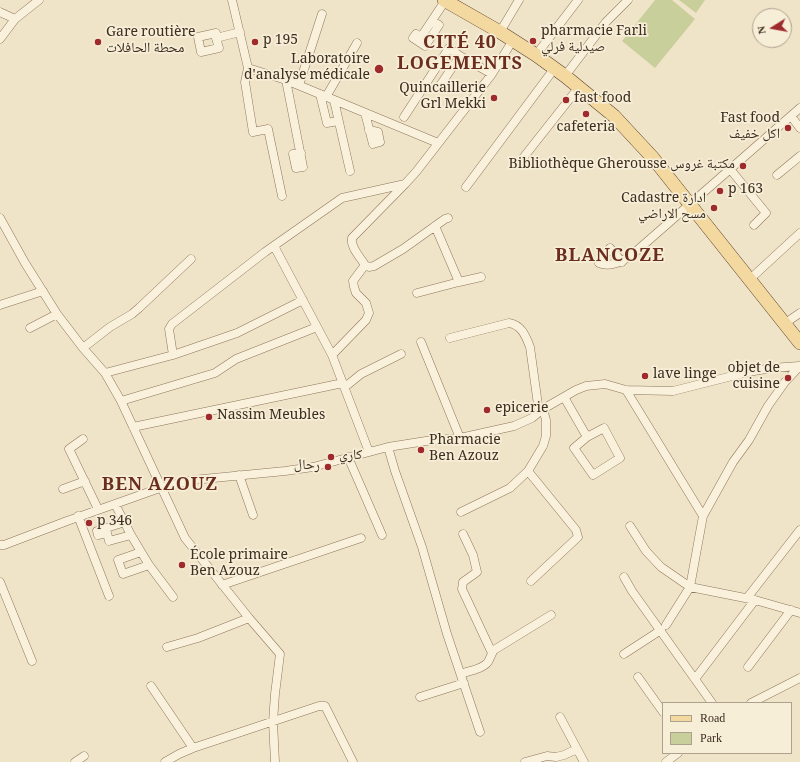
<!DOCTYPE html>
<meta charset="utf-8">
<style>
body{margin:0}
#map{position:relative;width:800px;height:762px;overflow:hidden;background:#f0e4c8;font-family:Georgia,serif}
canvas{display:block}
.legend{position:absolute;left:662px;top:702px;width:130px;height:52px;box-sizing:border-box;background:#f7eed8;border:1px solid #ada18e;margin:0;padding:5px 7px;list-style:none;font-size:12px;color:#3d2e20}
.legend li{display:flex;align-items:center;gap:8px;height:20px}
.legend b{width:20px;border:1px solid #ada18e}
.north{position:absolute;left:752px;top:8px;width:40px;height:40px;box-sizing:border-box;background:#f7eed8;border:1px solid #ada18e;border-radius:50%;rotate:259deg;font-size:11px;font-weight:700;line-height:16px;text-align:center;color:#3d2e20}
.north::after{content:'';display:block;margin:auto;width:14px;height:18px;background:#9e2a2b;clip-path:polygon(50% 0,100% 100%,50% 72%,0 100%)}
</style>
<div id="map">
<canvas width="800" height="762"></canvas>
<ul class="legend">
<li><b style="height:5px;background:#f3d9a0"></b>Road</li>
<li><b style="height:11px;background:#c9cf9b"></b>Park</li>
</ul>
<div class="north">N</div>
</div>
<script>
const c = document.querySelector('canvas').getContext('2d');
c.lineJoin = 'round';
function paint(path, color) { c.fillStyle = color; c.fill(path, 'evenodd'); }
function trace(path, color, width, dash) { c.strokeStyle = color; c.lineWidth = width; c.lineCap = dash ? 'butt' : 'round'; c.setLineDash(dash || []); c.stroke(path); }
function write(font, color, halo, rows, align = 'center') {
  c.font = font + ' Georgia,"Noto Naskh Arabic",serif'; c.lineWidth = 3.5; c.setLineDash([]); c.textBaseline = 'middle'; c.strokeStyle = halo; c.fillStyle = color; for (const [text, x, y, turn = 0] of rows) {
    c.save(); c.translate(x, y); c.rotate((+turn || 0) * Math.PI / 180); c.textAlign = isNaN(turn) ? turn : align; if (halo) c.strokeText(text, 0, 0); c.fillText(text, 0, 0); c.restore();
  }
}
paint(new Path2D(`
 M 655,0 L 672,0 L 695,19 L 655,68 L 622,41 Z
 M 679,0 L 705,0 L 696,13 Z`), '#c9cf9b');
const minor = new Path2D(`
 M 232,0 L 248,68 L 286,80 L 438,143
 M 0,12 L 15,19
 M 432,21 L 439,25 L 425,46 L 413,38 L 416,34 L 421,37 L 445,1
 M 500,32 L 519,0
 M 216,38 L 219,48 L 201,52 L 198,37 L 216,33 L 216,38 L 240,32
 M 0,39 L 15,19 L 39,0
 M 536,55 L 578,0
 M 248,68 L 245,82 L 253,132 L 268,129 L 282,196
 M 565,76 L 606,22 L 628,0
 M 286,80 L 303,167 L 296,168 L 293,154 L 301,153
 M 441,84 L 460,56 L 492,74
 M 299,85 L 322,14
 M 320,94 L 327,123 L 338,121
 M 326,97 L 357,43
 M 334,100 L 350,171
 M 365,113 L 373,144 L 380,142 L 378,132 L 369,130
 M 791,116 L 800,128
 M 404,117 L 449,48 L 460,56
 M 523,158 L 579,87
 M 730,169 L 766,213 L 754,225
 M 777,175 L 800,156
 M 466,187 L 554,69
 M 0,218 L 25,263 L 57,314 L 83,348 L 105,373 L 121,401 L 185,538 L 249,618 L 280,654 L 275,694 L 273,722 L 275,762
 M 435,226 L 459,282 L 481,277
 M 274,246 L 332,355 L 369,452
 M 622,262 L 610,248 L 599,263 C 611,268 623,261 633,254 L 800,108
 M 365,265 C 360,257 350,247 352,238 L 405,184
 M 749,280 L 800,233
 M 417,293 L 459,282
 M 0,305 L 43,291
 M 784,324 L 800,313
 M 30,328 L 57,314
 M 450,338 L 509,323 C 522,325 526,337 530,347 L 539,412
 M 421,342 L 460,438
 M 83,348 L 110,327 L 132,314 L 139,308 L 191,259
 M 173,355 L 237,333 L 303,300
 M 332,355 L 366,320 L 369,313 L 366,303 L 356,293 L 354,287 L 353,281 L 365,265 L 369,267 L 374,266 L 403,249 L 445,219 L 448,218
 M 105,373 L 173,355 L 169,329 L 172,324 L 265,252 L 342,198 L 405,184 L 416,172 L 492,74 L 513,40
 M 345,387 L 361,374 L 401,354
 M 626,390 L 703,516
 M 564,397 L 587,437
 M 121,401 L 215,373 L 236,359 L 317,327
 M 133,427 L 343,383
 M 604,428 L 620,458 L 593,475 L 574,448 L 587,437 Z
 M 83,439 L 69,449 L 98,509
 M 388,447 L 395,471 L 422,547 L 447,634 L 480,732
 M 348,457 L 382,535
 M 528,471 L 576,530 L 578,537 L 531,581
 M 239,475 L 253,515
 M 63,489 L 85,481
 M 115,504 L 131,535 L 149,565 L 173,597
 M 461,512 L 510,488 L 528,471 L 543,446 L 546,436 L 546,420 L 543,409
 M 78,516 L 109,596
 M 125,522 L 97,531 L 98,535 L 107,533 L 109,541 L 131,535
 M 630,526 L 646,551 L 661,567 L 690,587 L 755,600 L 800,613
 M 463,534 L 473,555 L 477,572 L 463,582 L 462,589 L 492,653
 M 0,545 L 4,545 L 67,521 L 160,488 L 193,480 L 285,471 L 313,467 L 388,447 L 426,441 L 460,438 L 514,426 L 532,418 L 543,409 L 576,390 L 586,386 L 605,384 L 626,390 L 673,391 L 748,372 L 772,368 L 799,366
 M 141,552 L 118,560 L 123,574 L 149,565
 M 624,577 L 632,591 L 712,703
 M 0,582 L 32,661
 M 222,585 L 361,538
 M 747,598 L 800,530
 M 666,625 L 690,587 L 703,516 L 733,462 L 749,440 L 768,406 L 785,382 L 800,366
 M 167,647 L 198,638 L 249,618
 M 624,654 L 661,630
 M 748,667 L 791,610
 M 461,674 C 468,671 483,669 488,662 C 490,659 491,654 494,650 L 551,615
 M 638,677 L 663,712
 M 695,679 L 755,600
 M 151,686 L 193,748 L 319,706 L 325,706 L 353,762
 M 420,697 L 464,683
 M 751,703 L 800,678
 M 560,717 L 584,762
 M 75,762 L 84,756
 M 165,762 L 179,754 L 193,748
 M 525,762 L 547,756 L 556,757 L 564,755 L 577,749
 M 666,762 L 678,753`);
const primary = new Path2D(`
 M 444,0 L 500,32 L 536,55 L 565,76 L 614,116 L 653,158 L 800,343`);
trace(minor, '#8d765c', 9);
trace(primary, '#5b4430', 14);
trace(minor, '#faf1dc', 8);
trace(primary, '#f3d9a0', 13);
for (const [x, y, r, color] of [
 [533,41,4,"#9e2a2b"],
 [98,42,4,"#9e2a2b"],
 [255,42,4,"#9e2a2b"],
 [379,69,5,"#9e2a2b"],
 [494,98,4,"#9e2a2b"],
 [566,100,4,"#9e2a2b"],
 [586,114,4,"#9e2a2b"],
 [788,128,4,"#9e2a2b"],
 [743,166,4,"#9e2a2b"],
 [720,191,4,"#9e2a2b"],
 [714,208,4,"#9e2a2b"],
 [645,376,4,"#9e2a2b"],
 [788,378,4,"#9e2a2b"],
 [487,410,4,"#9e2a2b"],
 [209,417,4,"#9e2a2b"],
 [421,450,4,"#9e2a2b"],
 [331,457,4,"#9e2a2b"],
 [328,467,4,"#9e2a2b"],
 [89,523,4,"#9e2a2b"],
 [182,565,4,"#9e2a2b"]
]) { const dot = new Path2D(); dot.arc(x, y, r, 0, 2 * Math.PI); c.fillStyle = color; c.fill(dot); trace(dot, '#f7eed8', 1.5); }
write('14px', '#3d2e20', '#f7eed8', [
 ["pharmacie Farli",541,33],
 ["صيدلية فرلي",541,49],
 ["Gare routière",106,34],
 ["محطة الحافلات",106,50],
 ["p 195",263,42],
 ["Laboratoire",370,61,"right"],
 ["d'analyse médicale",370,77,"right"],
 ["Quincaillerie",486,90,"right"],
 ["Grl Mekki",486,106,"right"],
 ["fast food",574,100],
 ["Fast food",780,120,"right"],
 ["اكل خفيف",780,136,"right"],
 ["cafeteria",586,129,"center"],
 ["Bibliothèque Gherousse مكتبة غروس",735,166,"right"],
 ["p 163",728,191],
 ["Cadastre ادارة",706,200,"right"],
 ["مسح الاراضي",706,216,"right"],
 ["objet de",780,370,"right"],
 ["cuisine",780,386,"right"],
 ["lave linge",653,376],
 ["epicerie",495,410],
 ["Nassim Meubles",217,417],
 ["Pharmacie",429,442],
 ["Ben Azouz",429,458],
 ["كاري",339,457],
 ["رحال",320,467,"right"],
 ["p 346",97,523],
 ["École primaire",190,557],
 ["Ben Azouz",190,573]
], 'left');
c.letterSpacing = '1px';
write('bold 18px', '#6b2e1e', '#f7eed8', [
 ["CITÉ 40",460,46],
 ["LOGEMENTS",460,67],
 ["BLANCOZE",610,259],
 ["BEN AZOUZ",160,488]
]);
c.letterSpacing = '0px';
</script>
